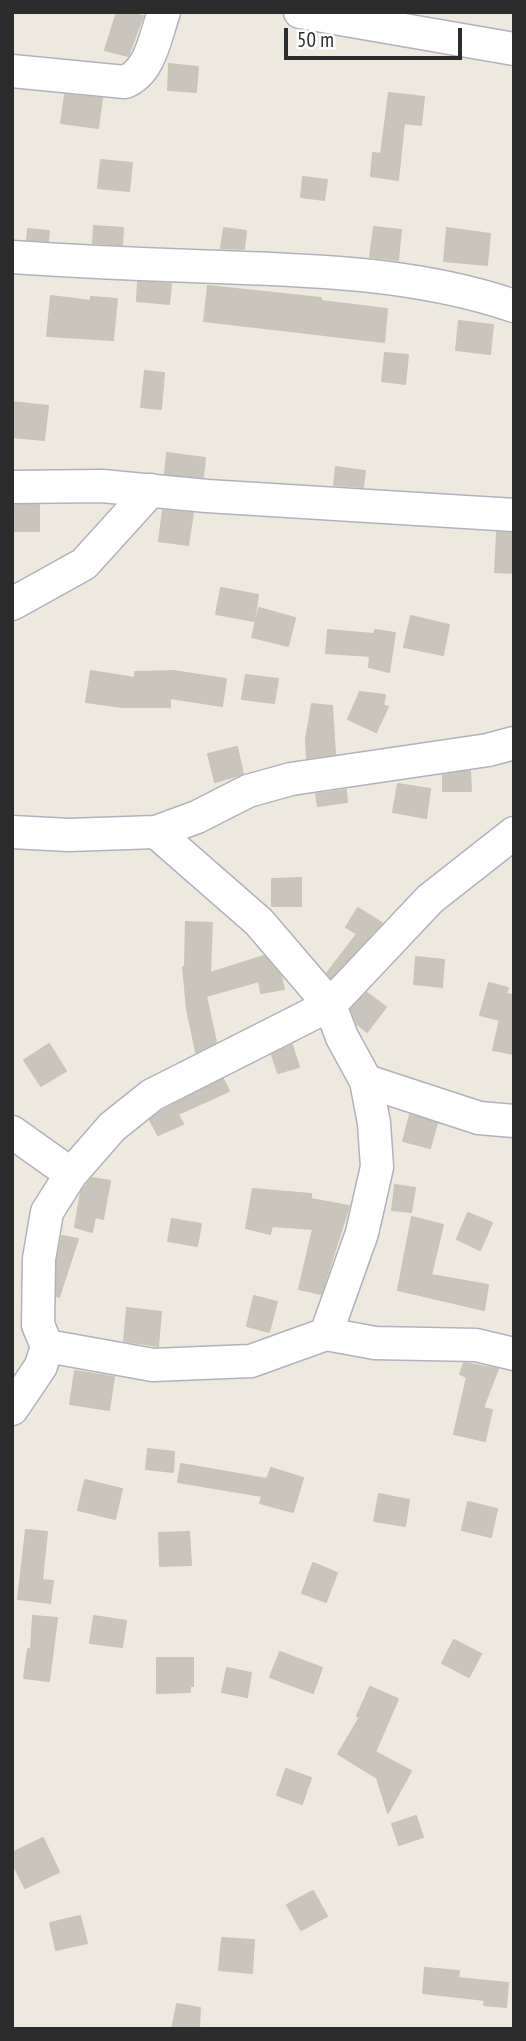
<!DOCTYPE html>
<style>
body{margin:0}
#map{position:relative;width:526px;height:2041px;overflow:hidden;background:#eee9de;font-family:"PT Sans Narrow",sans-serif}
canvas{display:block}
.frame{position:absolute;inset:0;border:14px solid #2c2c2c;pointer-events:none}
.scale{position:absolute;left:284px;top:28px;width:178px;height:32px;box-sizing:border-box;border:4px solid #2c2c2c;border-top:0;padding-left:9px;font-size:21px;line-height:24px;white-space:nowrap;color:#2c2c2c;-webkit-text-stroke:5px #fff;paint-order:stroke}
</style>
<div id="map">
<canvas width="526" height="2041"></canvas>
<div class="frame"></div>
<div class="scale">50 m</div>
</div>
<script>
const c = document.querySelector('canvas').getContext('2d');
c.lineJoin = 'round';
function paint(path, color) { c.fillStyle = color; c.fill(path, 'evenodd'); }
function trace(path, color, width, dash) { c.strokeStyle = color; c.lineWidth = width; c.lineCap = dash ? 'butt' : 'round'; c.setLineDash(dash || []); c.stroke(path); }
const building = new Path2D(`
 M 117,12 L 143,16 L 128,56 L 105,50 Z
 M 169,64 L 198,67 L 196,92 L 168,90 Z
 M 389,93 L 424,97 L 421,125 L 404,123 L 398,180 L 371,176 L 373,153 L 381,154 Z
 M 65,95 L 102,98 L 98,128 L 61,123 Z
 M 101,160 L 132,163 L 129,191 L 98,188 Z
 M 303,177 L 327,180 L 324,200 L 301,197 Z
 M 94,226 L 123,228 L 122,245 L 93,243 Z
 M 374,227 L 401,230 L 398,260 L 370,257 Z
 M 224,228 L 246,231 L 244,249 L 221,248 Z
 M 447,228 L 490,234 L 487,265 L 444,261 Z
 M 28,229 L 49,231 L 48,241 L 27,240 Z
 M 138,282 L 171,284 L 169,304 L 137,301 Z
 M 208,286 L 321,298 L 321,301 L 387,309 L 384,342 L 204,321 Z
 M 51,296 L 91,301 L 91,297 L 117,299 L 113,340 L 47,336 Z
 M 459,321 L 493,325 L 490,354 L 456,350 Z
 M 385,353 L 408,355 L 405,384 L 382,381 Z
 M 145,371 L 164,373 L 161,409 L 141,407 Z
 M 12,402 L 48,406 L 44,440 L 12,437 Z
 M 167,453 L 205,458 L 203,477 L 165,474 Z
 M 336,467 L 365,471 L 363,487 L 334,485 Z
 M 12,505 L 39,505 L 39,531 L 12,531 Z
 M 163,510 L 193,513 L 188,545 L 159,541 Z
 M 497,532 L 514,533 L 514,573 L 495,572 Z
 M 221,588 L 258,595 L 254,621 L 216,614 Z
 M 259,608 L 295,618 L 288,646 L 252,637 Z
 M 411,616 L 449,625 L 443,655 L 404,647 Z
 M 328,630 L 374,634 L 375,630 L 395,633 L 389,672 L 369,667 L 370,656 L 326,653 Z
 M 91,671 L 135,678 L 135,672 L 173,671 L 226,679 L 222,706 L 170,698 L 170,707 L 122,707 L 86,702 Z
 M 246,675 L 278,679 L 274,703 L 242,699 Z
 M 360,692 L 385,695 L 383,705 L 388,707 L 376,732 L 348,719 Z
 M 312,704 L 332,706 L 335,754 L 307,758 L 306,739 Z
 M 237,747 L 243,774 L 215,782 L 208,754 Z
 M 470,771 L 471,791 L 443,791 L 443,775 Z
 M 398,784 L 430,789 L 426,818 L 393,812 Z
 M 346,790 L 347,802 L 318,806 L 316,794 Z
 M 301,878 L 301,906 L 272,906 L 272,879 Z
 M 358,908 L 382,923 L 331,978 L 327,973 L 357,934 L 346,927 Z
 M 186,922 L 212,923 L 210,973 L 264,956 L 281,976 L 284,989 L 261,993 L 259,981 L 206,996 L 216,1042 L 196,1052 L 187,1009 L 183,967 L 185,967 Z
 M 416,957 L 444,960 L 442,987 L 414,984 Z
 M 489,983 L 508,988 L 506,994 L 514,995 L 514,1054 L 493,1050 L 501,1015 L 500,1020 L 480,1015 Z
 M 367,993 L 386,1007 L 367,1032 L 357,1024 L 351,1009 Z
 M 49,1044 L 66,1071 L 41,1086 L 24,1060 Z
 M 292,1045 L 299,1067 L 278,1073 L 272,1055 Z
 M 223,1079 L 229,1091 L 178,1114 L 183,1124 L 158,1135 L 150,1120 L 162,1111 Z
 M 410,1115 L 437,1123 L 430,1148 L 403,1141 Z
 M 92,1178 L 110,1181 L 103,1219 L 95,1217 L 92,1232 L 75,1227 L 81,1192 Z
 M 395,1185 L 415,1188 L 411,1212 L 392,1210 Z
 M 253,1189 L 311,1194 L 311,1199 L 349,1206 L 321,1294 L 299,1289 L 313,1229 L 272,1226 L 270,1234 L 246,1228 Z
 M 468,1213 L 492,1223 L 480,1250 L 457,1239 Z
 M 412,1217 L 443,1225 L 431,1275 L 488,1285 L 484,1310 L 398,1290 Z
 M 172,1219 L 201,1224 L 197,1246 L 168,1241 Z
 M 62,1236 L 78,1239 L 59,1297 L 57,1296 L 57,1261 Z
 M 254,1296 L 277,1302 L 269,1332 L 247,1326 Z
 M 127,1308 L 161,1312 L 158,1346 L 124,1341 Z
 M 464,1363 L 498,1369 L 483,1408 L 492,1410 L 485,1441 L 454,1434 L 467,1377 L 460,1374 Z
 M 75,1371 L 114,1377 L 109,1410 L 70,1404 Z
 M 148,1449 L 174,1452 L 173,1472 L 146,1469 Z
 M 181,1464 L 267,1479 L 271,1468 L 303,1478 L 293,1512 L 260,1503 L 262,1496 L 178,1482 Z
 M 85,1480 L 122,1489 L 115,1519 L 78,1510 Z
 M 379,1494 L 409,1500 L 405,1526 L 374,1521 Z
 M 468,1502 L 497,1509 L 491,1537 L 462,1530 Z
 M 26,1530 L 47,1532 L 42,1580 L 53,1581 L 50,1603 L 18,1599 Z
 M 189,1532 L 191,1565 L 160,1566 L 159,1533 Z
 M 313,1563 L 337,1573 L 326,1602 L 302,1593 Z
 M 33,1616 L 57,1618 L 49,1681 L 24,1678 L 28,1649 L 31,1650 Z
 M 94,1616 L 126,1621 L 122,1647 L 90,1643 Z
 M 454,1640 L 481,1654 L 469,1677 L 442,1663 Z
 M 280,1652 L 322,1668 L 313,1693 L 270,1677 Z
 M 157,1658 L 193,1658 L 193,1686 L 190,1686 L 190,1692 L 157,1693 Z
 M 227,1668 L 251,1673 L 247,1697 L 222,1692 Z
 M 370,1687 L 398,1699 L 375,1752 L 411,1771 L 388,1813 L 377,1778 L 338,1754 L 360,1717 L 357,1716 Z
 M 286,1769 L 311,1778 L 302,1804 L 277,1795 Z
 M 416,1816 L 423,1837 L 399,1845 L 392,1824 Z
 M 43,1838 L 59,1872 L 25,1888 L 12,1862 L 12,1853 Z
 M 313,1891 L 327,1916 L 301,1930 L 287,1905 Z
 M 80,1916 L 87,1943 L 56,1950 L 50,1923 Z
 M 222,1938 L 254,1940 L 252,1973 L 219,1970 Z
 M 425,1968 L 459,1971 L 458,1978 L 508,1983 L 506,2007 L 484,2005 L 485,2000 L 423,1993 Z
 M 177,2004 L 200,2008 L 199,2029 L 172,2029 Z`);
paint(building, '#c9c5bd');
trace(building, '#c9c5b7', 2);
const minor = new Path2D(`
 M 300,12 L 514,49
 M 12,71 L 125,82 C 151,71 155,37 164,12
 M 12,257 C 72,261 133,264 193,266 C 300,270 412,271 514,306
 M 12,487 L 102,486 L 207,496 L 514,515
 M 12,604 L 84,564 L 151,490
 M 12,832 L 69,835 L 156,832 L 197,817 L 248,791 L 291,779 L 488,750 L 514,743
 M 156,832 L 259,922 L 330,1005 L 342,1037 L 366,1081 L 374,1123 L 377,1167 L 362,1233 L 326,1334
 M 366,1081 L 479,1118 L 514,1121
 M 12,1132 L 71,1174
 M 47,1346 L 153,1365 L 251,1361 L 326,1334 L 375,1343 L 476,1345 L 514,1354
 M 12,1409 L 41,1366 L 47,1346 L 38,1325 L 39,1259 L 47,1212 L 71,1174 L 112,1127 L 152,1095 L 330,1005 L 430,899 L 514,833`);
trace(minor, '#b2b2bf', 35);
trace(minor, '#fff', 32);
</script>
